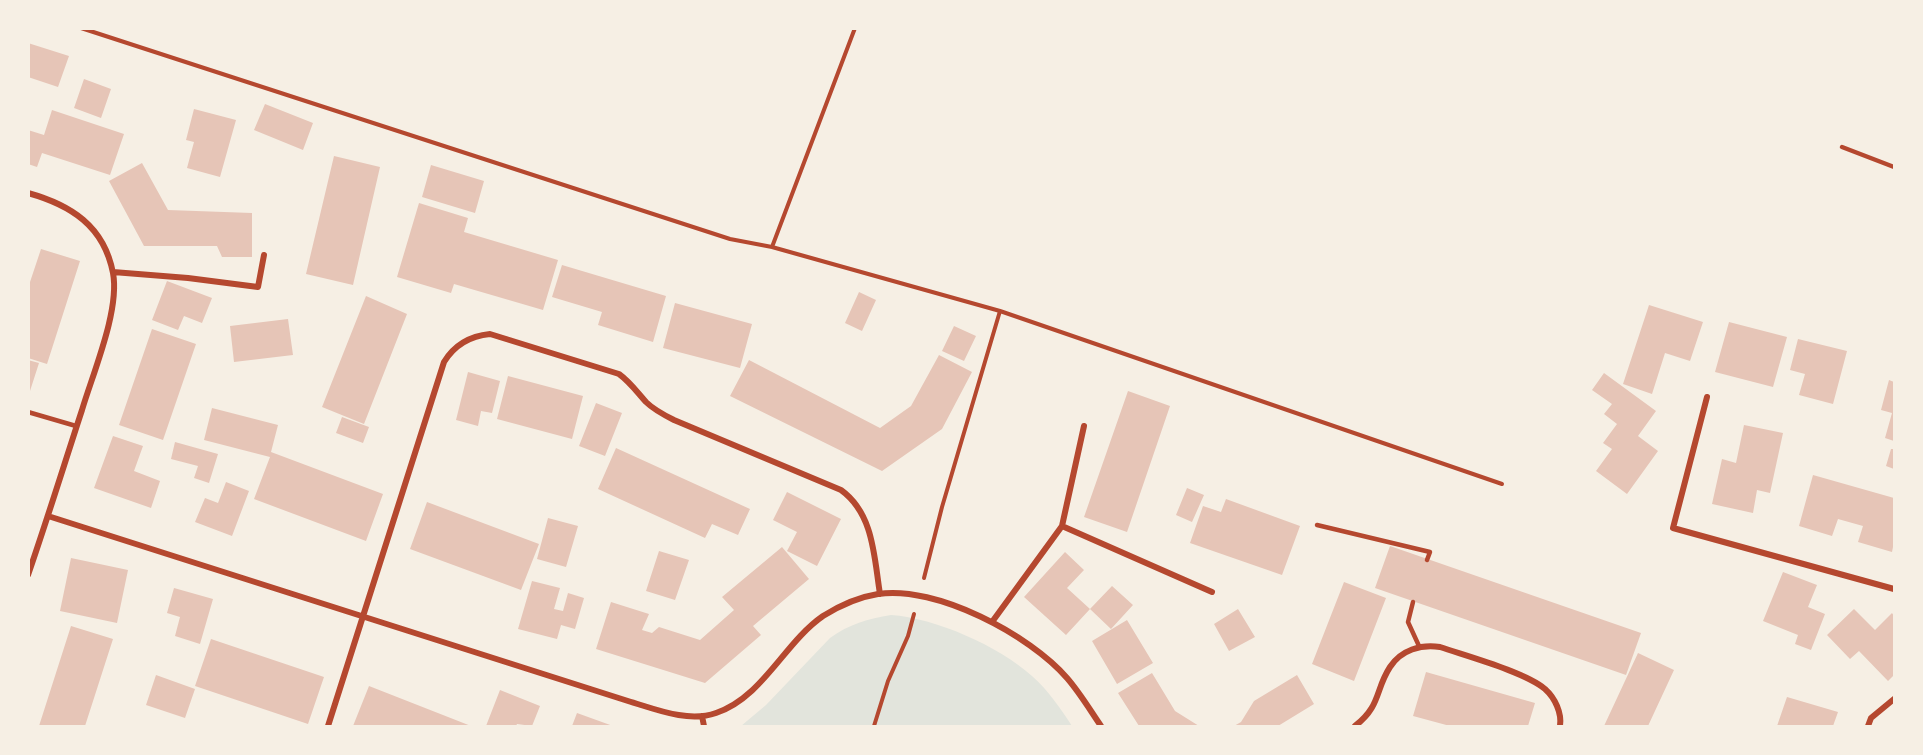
<!DOCTYPE html>
<style>
body{margin:0}
#map{position:relative;width:1923px;height:755px;overflow:hidden;background:#f6efe4;font-family:Poppins,sans-serif}
canvas{display:block}
.frame{position:absolute;inset:0;border:30px solid #f6efe4;pointer-events:none}
</style>
<div id="map">
<canvas width="1923" height="755"></canvas>
<div class="frame"></div>
</div>
<script>
const c = document.querySelector('canvas').getContext('2d');
c.lineJoin = 'round';
function paint(path, color) { c.fillStyle = color; c.fill(path, 'evenodd'); }
function trace(path, color, width, dash) { c.strokeStyle = color; c.lineWidth = width; c.lineCap = dash ? 'butt' : 'round'; c.setLineDash(dash || []); c.stroke(path); }
paint(new Path2D(`
 M 891,615 C 935,618 999,646 1032,676 C 1048,690 1061,709 1072,726 L 741,726 L 766,705 L 830,638 C 849,624 868,619 891,615 Z`), '#e2e4dc');
paint(new Path2D(`
 M 28,43 L 69,56 L 58,87 L 28,77 Z
 M 84,79 L 111,89 L 101,118 L 74,108 Z
 M 265,104 L 313,123 L 303,150 L 254,130 Z
 M 194,109 L 236,120 L 220,177 L 187,168 L 194,142 L 186,140 Z
 M 52,110 L 124,134 L 110,175 L 42,153 L 37,167 L 28,164 L 28,130 L 44,135 Z
 M 334,156 L 380,167 L 353,285 L 306,274 Z
 M 142,163 L 168,210 L 252,213 L 252,257 L 222,257 L 217,246 L 144,246 L 109,181 Z
 M 431,165 L 484,181 L 475,213 L 422,197 Z
 M 419,203 L 468,218 L 464,232 L 558,260 L 543,310 L 454,284 L 451,293 L 397,277 Z
 M 41,249 L 80,261 L 47,364 L 28,358 L 28,288 Z
 M 562,265 L 666,296 L 653,342 L 598,325 L 602,312 L 552,297 Z
 M 167,281 L 212,298 L 202,323 L 184,316 L 178,330 L 152,320 Z
 M 859,292 L 876,300 L 862,331 L 845,323 Z
 M 366,296 L 407,314 L 364,424 L 322,407 Z
 M 675,303 L 752,324 L 740,368 L 663,348 Z
 M 1649,305 L 1703,322 L 1690,361 L 1665,353 L 1652,394 L 1623,384 Z
 M 288,319 L 293,355 L 234,362 L 230,326 Z
 M 1729,322 L 1787,337 L 1773,387 L 1715,372 Z
 M 954,326 L 976,336 L 964,361 L 942,351 Z
 M 152,329 L 196,344 L 163,440 L 119,425 Z
 M 1798,339 L 1847,351 L 1833,404 L 1799,395 L 1805,374 L 1790,370 Z
 M 939,355 L 972,372 L 942,429 L 882,471 L 730,396 L 749,360 L 880,428 L 911,406 Z
 M 28,360 L 39,363 L 30,391 L 28,391 Z
 M 468,372 L 500,381 L 492,413 L 481,411 L 478,426 L 456,420 Z
 M 1604,373 L 1656,411 L 1638,436 L 1658,451 L 1627,494 L 1596,471 L 1612,449 L 1603,443 L 1617,424 L 1604,414 L 1612,404 L 1592,390 Z
 M 508,376 L 583,396 L 572,439 L 497,419 Z
 M 1889,380 L 1894,382 L 1894,441 L 1885,438 L 1892,413 L 1881,410 Z
 M 1128,391 L 1170,406 L 1127,532 L 1084,517 Z
 M 596,403 L 622,413 L 605,456 L 579,446 Z
 M 212,408 L 278,425 L 271,452 L 383,494 L 366,541 L 254,499 L 270,457 L 204,440 Z
 M 342,417 L 369,427 L 363,443 L 336,433 Z
 M 1744,425 L 1783,433 L 1770,493 L 1757,490 L 1753,513 L 1712,504 L 1722,459 L 1736,463 Z
 M 113,436 L 143,446 L 134,471 L 160,481 L 151,508 L 94,488 Z
 M 175,442 L 218,454 L 209,483 L 194,478 L 198,466 L 171,459 Z
 M 616,448 L 750,509 L 738,535 L 712,524 L 705,538 L 598,489 Z
 M 1891,449 L 1894,449 L 1894,469 L 1886,466 Z
 M 1813,475 L 1894,498 L 1894,542 L 1892,552 L 1858,542 L 1863,526 L 1838,519 L 1832,536 L 1799,526 Z
 M 226,482 L 249,491 L 232,536 L 195,522 L 205,498 L 218,503 Z
 M 1187,488 L 1204,495 L 1192,522 L 1176,515 Z
 M 787,492 L 841,519 L 817,566 L 787,551 L 797,532 L 773,520 Z
 M 1226,499 L 1300,526 L 1282,575 L 1190,543 L 1203,506 L 1221,512 Z
 M 427,502 L 539,544 L 521,590 L 410,549 Z
 M 548,518 L 578,526 L 566,567 L 537,559 Z
 M 1390,546 L 1641,633 L 1626,675 L 1375,588 Z
 M 782,547 L 809,579 L 753,626 L 761,635 L 705,683 L 596,649 L 611,602 L 649,614 L 642,630 L 652,633 L 659,627 L 700,640 L 734,610 L 722,597 Z
 M 659,551 L 689,560 L 675,600 L 646,591 Z
 M 1065,552 L 1084,570 L 1067,588 L 1090,609 L 1066,635 L 1024,597 Z
 M 71,558 L 128,570 L 117,623 L 60,611 Z
 M 1783,572 L 1817,585 L 1808,607 L 1825,614 L 1811,650 L 1795,644 L 1798,635 L 1763,621 Z
 M 532,581 L 560,588 L 554,609 L 563,611 L 568,593 L 584,598 L 575,629 L 561,625 L 557,639 L 518,629 Z
 M 1344,582 L 1386,598 L 1354,681 L 1312,664 Z
 M 1112,586 L 1133,605 L 1111,629 L 1090,609 Z
 M 174,588 L 213,599 L 200,644 L 175,636 L 180,617 L 167,613 Z
 M 1238,609 L 1255,637 L 1229,651 L 1214,624 Z
 M 1854,609 L 1875,630 L 1892,613 L 1894,616 L 1894,675 L 1888,681 L 1859,651 L 1850,659 L 1827,635 Z
 M 1127,620 L 1153,663 L 1117,684 L 1092,641 Z
 M 71,626 L 113,639 L 85,726 L 39,726 Z
 M 211,639 L 324,677 L 308,724 L 195,686 Z
 M 1638,653 L 1674,670 L 1648,726 L 1604,726 Z
 M 1426,672 L 1535,703 L 1528,726 L 1450,726 L 1413,716 Z
 M 1152,673 L 1175,711 L 1199,726 L 1139,726 L 1118,693 Z
 M 156,675 L 195,689 L 185,718 L 146,705 Z
 M 1297,675 L 1314,704 L 1278,726 L 1234,726 L 1241,722 L 1254,701 Z
 M 369,686 L 471,726 L 353,726 Z
 M 500,690 L 540,706 L 532,726 L 517,724 L 516,726 L 486,726 Z
 M 1787,697 L 1838,712 L 1833,726 L 1777,726 Z
 M 577,713 L 613,726 L 572,726 Z`), '#e6c5b7');
trace(new Path2D(`
 M 81,28 L 730,239 L 772,247 L 1000,311 L 1502,484
 M 772,247 L 855,28
 M 924,578 L 942,507 L 1000,311
 M 874,726 L 888,681 L 908,636 L 914,614`), '#b5482f', 4);
trace(new Path2D(`
 M 1842,147 L 1894,167
 M 28,412 L 76,426
 M 1317,525 L 1430,552 L 1427,560
 M 1413,602 L 1408,622 L 1419,646`), '#b5482f', 4.5);
trace(new Path2D(`
 M 28,193 C 71,205 104,226 113,273 C 120,310 93,373 82,410 C 64,465 47,520 28,575
 M 113,272 L 188,278 L 258,287 L 264,255
 M 1707,397 L 1673,528 L 1894,589
 M 48,516 L 628,701 C 655,709 688,723 716,713 C 763,697 784,643 823,616 C 839,606 859,597 878,594 C 936,585 1030,635 1067,678 C 1080,693 1090,710 1101,726
 M 1062,526 L 1084,426
 M 992,622 L 1062,526 L 1212,592
 M 702,716 L 704,726
 M 328,726 L 444,362 C 455,344 470,336 490,334 L 619,374 C 630,382 637,392 646,402 C 654,410 664,415 674,420 L 841,490 C 874,514 874,557 880,594
 M 1355,726 C 1381,706 1375,690 1390,667 C 1401,650 1421,644 1440,647 C 1466,656 1525,672 1545,689 C 1555,698 1562,713 1560,726
 M 1868,726 L 1871,718 L 1894,699`), '#b5482f', 6);
</script>
